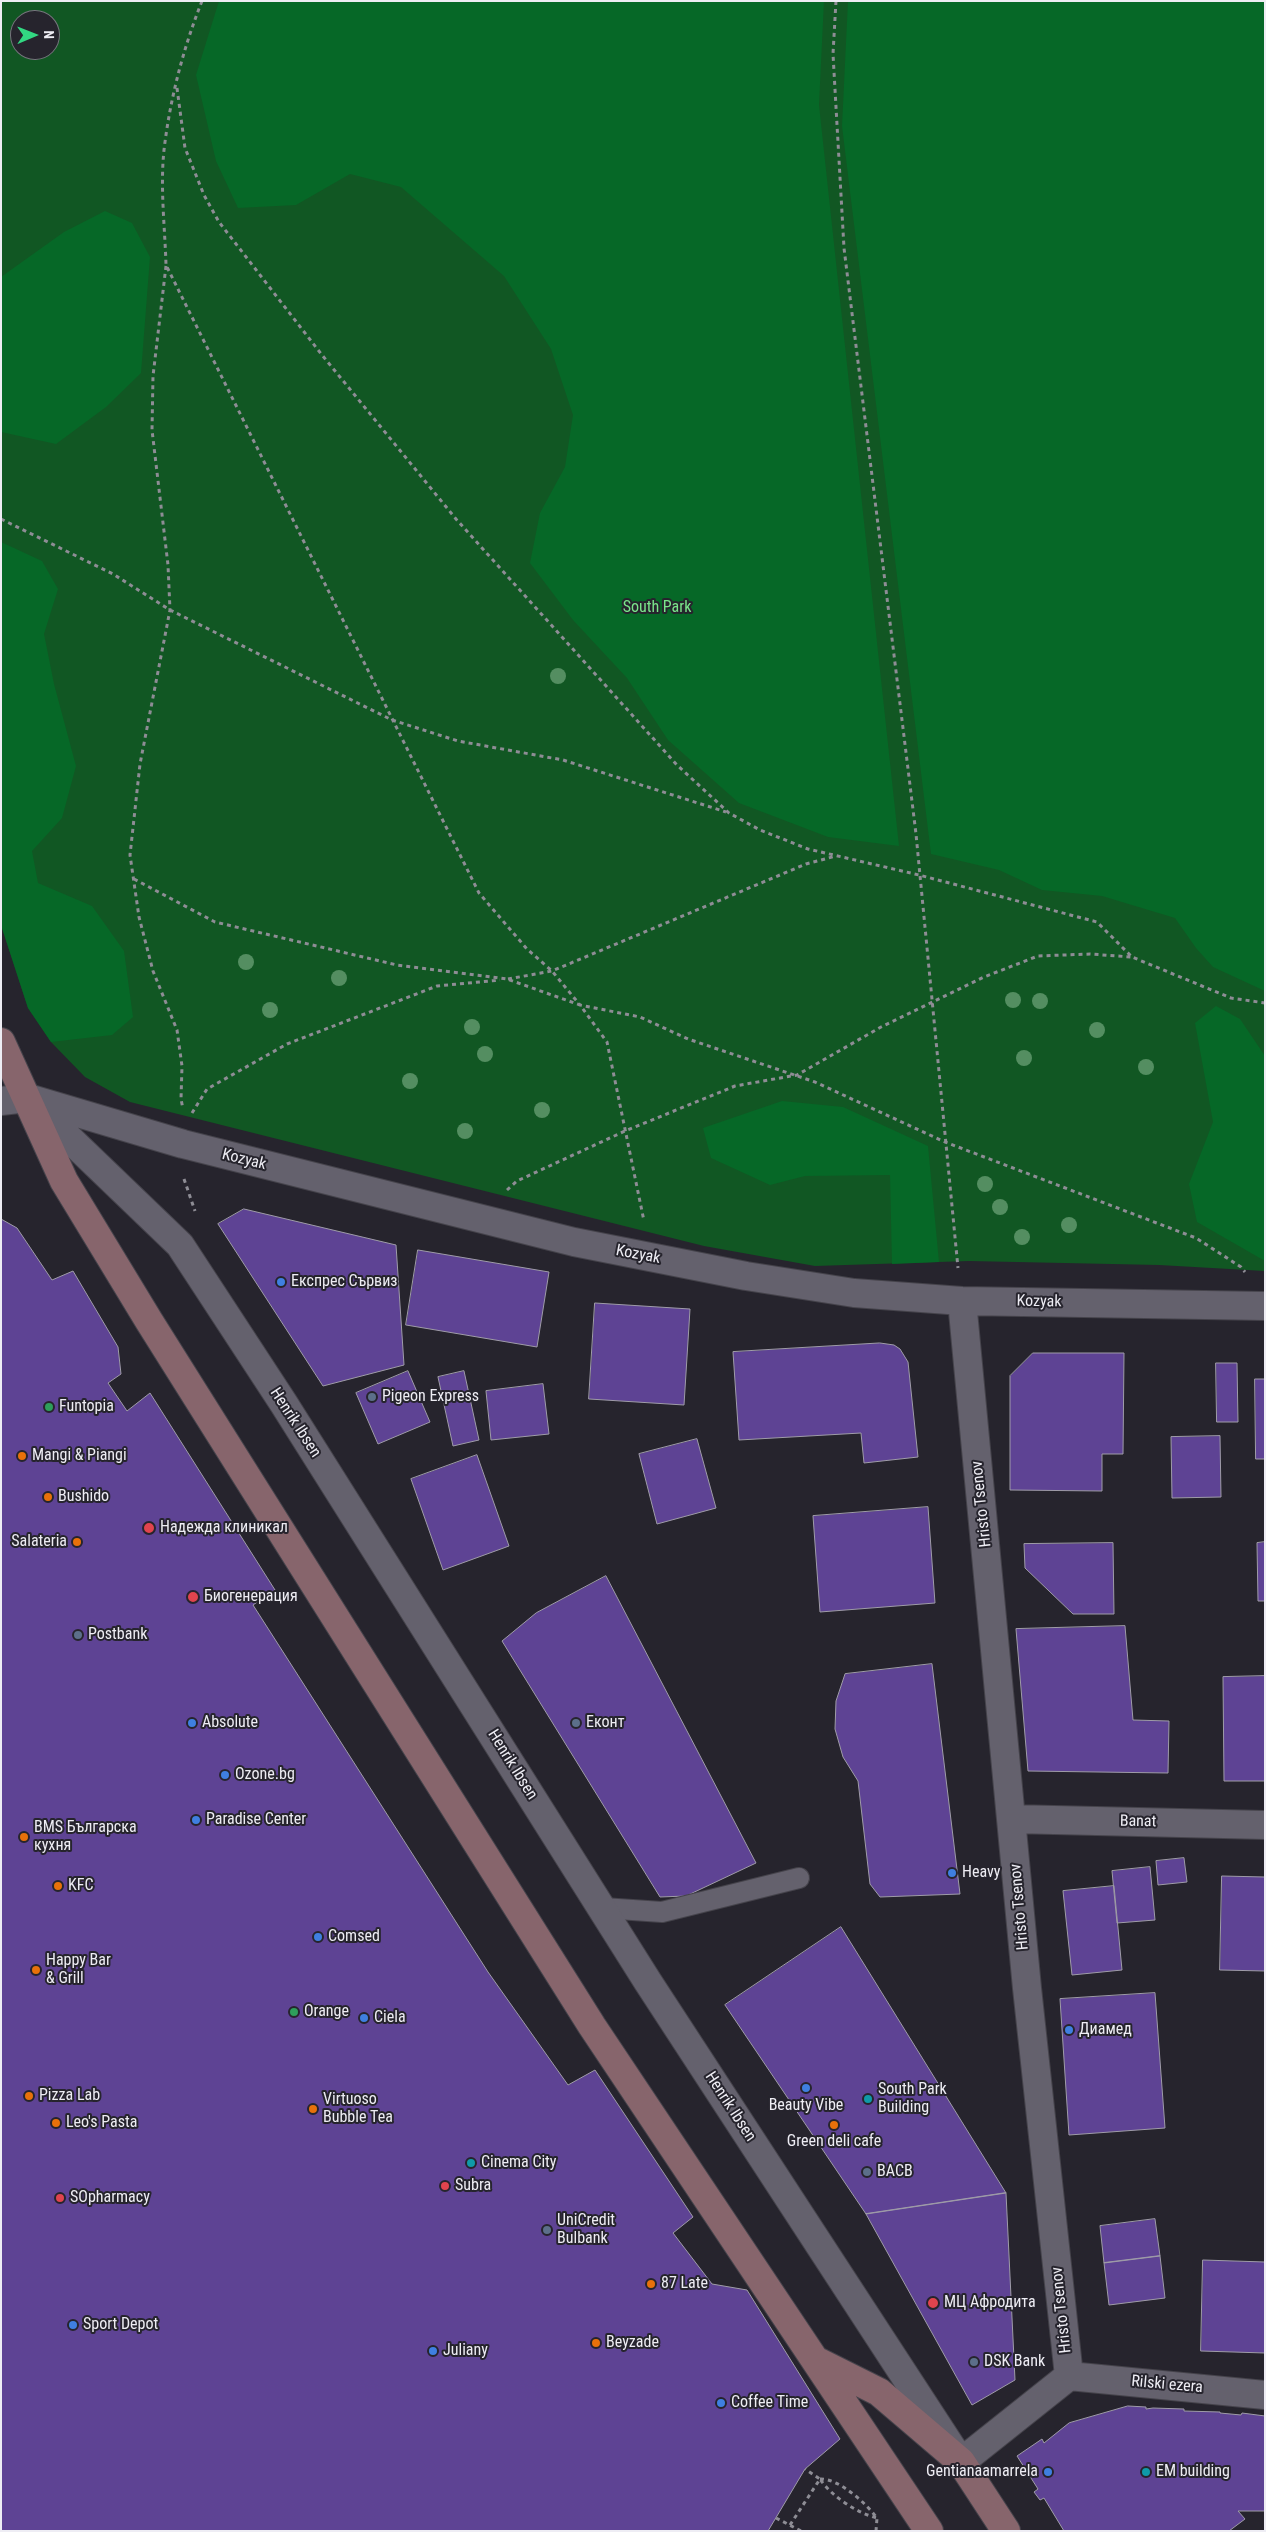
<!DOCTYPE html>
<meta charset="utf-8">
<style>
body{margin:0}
#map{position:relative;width:1266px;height:2532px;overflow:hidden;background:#26242d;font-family:"Roboto Condensed",sans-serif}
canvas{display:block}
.frame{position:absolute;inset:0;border:2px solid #eeedf4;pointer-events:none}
.north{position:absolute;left:10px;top:10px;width:50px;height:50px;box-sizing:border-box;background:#26242d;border:1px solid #76747d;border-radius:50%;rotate:89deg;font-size:14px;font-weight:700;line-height:20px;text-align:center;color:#eeedf4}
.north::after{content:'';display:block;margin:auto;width:18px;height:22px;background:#32d882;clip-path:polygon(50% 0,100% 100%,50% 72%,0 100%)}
</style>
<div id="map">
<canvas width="1266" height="2532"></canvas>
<div class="frame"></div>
<div class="north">N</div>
</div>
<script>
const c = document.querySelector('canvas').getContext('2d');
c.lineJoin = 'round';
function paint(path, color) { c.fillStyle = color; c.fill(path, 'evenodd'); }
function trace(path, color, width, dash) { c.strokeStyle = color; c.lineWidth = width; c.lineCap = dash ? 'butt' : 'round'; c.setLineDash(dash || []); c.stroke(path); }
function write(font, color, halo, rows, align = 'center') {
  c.font = font + ' "Roboto Condensed",sans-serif'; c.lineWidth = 4; c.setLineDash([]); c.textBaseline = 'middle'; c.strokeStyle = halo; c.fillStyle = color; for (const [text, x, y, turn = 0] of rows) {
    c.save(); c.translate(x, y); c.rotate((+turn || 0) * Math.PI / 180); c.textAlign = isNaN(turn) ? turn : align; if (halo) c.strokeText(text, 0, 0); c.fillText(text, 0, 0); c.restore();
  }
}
paint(new Path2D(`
 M 1,1 L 1265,1 L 1265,1271 L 1159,1265 L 969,1261 L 815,1266 L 704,1246 L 130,1102 L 85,1077 L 51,1042 L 28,1008 L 1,925 ZM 20,20 L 50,20 L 50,50 L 20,50 Z`), '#115723');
paint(new Path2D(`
 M 219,1 L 824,1 L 819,105 L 899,846 L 828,837 L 739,803 L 668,740 L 627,678 L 573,620 L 530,563 L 540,513 L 565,467 L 573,415 L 551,349 L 504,276 L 401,187 L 350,174 L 296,205 L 238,208 L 216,161 L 196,75 Z
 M 848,1 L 1265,1 L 1265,991 L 1213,967 L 1196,948 L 1175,918 L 1102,896 L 1042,890 L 999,870 L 931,854 L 842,126 Z
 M 105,211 L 132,223 L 150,257 L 141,373 L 106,407 L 56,444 L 1,432 L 1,277 L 64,232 Z
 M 1,542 L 42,561 L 58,589 L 44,634 L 54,684 L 76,766 L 62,818 L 32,851 L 38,883 L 92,906 L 124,951 L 133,1017 L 112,1035 L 51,1042 L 28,1008 L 1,925 Z
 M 1216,1006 L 1240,1019 L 1265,1056 L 1265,1261 L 1197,1222 L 1189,1184 L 1213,1122 L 1195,1023 Z
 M 782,1101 L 843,1107 L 928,1146 L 939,1262 L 892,1264 L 890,1175 L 805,1176 L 770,1185 L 711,1158 L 703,1128 Z`), '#066827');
const building = new Path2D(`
 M 244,1209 L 396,1245 L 404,1365 L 323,1386 L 218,1224 Z
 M 1,1219 L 17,1228 L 52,1280 L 73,1271 L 118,1347 L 121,1374 L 108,1383 L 127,1411 L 150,1393 L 275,1590 L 253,1605 L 488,1972 L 568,2085 L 595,2070 L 693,2217 L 673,2233 L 712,2284 L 747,2290 L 840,2439 L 805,2469 L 768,2531 L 1,2531 Z
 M 418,1250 L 549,1272 L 537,1347 L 406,1325 Z
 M 595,1303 L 690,1309 L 684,1405 L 589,1399 Z
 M 880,1343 L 894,1345 L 900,1349 L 908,1362 L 918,1457 L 864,1463 L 861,1433 L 739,1440 L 733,1352 Z
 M 1033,1353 L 1124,1353 L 1123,1454 L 1102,1454 L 1102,1491 L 1010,1490 L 1010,1376 Z
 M 1216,1363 L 1237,1363 L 1238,1422 L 1217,1422 Z
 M 408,1371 L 430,1422 L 378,1444 L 356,1393 Z
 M 464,1371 L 479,1440 L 453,1446 L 438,1377 Z
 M 1255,1379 L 1265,1379 L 1265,1459 L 1256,1459 Z
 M 543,1384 L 549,1434 L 491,1440 L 486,1391 Z
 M 1220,1436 L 1221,1497 L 1172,1498 L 1171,1437 Z
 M 697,1439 L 716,1508 L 657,1524 L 639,1454 Z
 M 477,1455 L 509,1546 L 443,1570 L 411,1479 Z
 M 928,1507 L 935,1603 L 820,1612 L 813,1516 Z
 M 1265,1542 L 1265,1601 L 1258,1601 L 1257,1543 Z
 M 1113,1543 L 1114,1614 L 1073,1614 L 1025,1568 L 1024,1544 Z
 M 606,1576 L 756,1863 L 686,1896 L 660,1897 L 502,1641 L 536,1613 Z
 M 1125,1626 L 1133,1720 L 1169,1721 L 1168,1773 L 1028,1771 L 1016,1629 Z
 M 932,1664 L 960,1894 L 880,1897 L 870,1884 L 858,1781 L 843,1757 L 835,1729 L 836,1701 L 845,1674 Z
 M 1265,1676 L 1265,1781 L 1224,1781 L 1223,1677 Z
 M 1184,1858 L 1187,1882 L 1158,1885 L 1156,1861 Z
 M 1150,1867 L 1155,1920 L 1117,1923 L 1112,1871 Z
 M 1222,1876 L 1265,1877 L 1265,1971 L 1220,1970 Z
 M 1114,1886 L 1122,1970 L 1072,1975 L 1063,1891 Z
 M 841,1927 L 1006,2193 L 866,2214 L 725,2005 Z
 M 1155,1993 L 1165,2128 L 1069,2135 L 1060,1999 Z
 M 1006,2193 L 1015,2380 L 972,2405 L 866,2214 Z
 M 1155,2219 L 1160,2256 L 1104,2263 L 1100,2226 Z
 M 1160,2256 L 1165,2298 L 1109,2305 L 1104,2263 Z
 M 1203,2260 L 1265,2262 L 1265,2353 L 1201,2351 Z
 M 1128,2406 L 1146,2407 L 1146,2409 L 1153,2408 L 1184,2409 L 1184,2411 L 1220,2412 L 1220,2413 L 1241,2415 L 1242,2413 L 1265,2416 L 1265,2511 L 1238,2511 L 1245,2519 L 1229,2531 L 1064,2531 L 1044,2498 L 1040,2500 L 1034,2492 L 1038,2489 L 1017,2456 L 1042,2439 L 1044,2443 L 1069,2423 Z`);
paint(building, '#5e4394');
trace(building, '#9f9ca8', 1);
const service = new Path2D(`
 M 603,1908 L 662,1912 L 799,1878`);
const minor = new Path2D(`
 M 27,1098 L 180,1245 L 284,1404 L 648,1982 L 961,2462 L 1069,2376
 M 31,1099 L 183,1144 L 574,1242 L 746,1276 L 854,1293 L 962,1301 L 1265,1306
 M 962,1301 L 1027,1988 L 1069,2376
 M 1012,1819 L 1265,1825
 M 1069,2376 L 1265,2395`);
const tertiary = new Path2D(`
 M 1,1101 L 27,1098`);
const secondary = new Path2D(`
 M 1,1042 L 64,1181 L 149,1321 L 592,2026 L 929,2531
 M 817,2361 L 879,2392 L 961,2462 L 1006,2531`);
trace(service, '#45434b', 22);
trace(minor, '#45434b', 30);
trace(tertiary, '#45434b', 30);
trace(secondary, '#45434b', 30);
trace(new Path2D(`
 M 202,1 C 183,49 170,99 164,150 C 160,188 165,228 166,265 L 479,893 L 527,949 L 552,971 L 580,1005 L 640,1017 L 688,1039 L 815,1082 L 945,1142 L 1196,1238 L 1241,1267 L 1245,1272
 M 836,1 L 833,54 L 844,248 L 916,834 L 958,1268
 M 177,88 L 185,148 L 204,195 L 219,222 L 322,355 L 456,519 L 677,765 L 729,813 L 760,830 L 808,849 L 919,875 L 1097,922 L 1132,957 L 1231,998 L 1265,1003
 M 166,266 L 153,376 L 152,430 L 168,565 L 170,610 L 140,764 L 130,855 L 139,917 L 153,971 L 177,1030 L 182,1066 L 181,1099 L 183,1109
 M 1,519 L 113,574 L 170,610 L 392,720 L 458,741 L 563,760 L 726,812
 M 134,879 L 215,922 L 397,965 L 507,979 L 580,1005 L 607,1042 L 644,1221
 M 508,979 L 552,971 L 806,864 L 836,856
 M 192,1113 L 207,1089 L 287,1044 L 437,986 L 500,980
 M 184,1179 L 195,1211
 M 507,1190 L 517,1181 L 625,1131 L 735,1086 L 797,1075 L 881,1027 L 984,977 L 1038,956 L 1090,954 L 1131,957
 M 820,2479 C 838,2478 866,2503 877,2518 C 857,2513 831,2496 820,2479 Z
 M 776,2518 L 801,2531
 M 790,2525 L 820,2479 L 805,2469
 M 876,2531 L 877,2518`), '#8e8d95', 3, [4, 4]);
trace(service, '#64616d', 20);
trace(minor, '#64616d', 28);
trace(tertiary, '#64616d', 28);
trace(secondary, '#87656c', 28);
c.fillStyle = '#548e61';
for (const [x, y] of [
 [558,676],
 [246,962],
 [339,978],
 [1013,1000],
 [1040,1001],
 [270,1010],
 [472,1027],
 [1097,1030],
 [485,1054],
 [1024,1058],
 [1146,1067],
 [410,1081],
 [542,1110],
 [465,1131],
 [985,1184],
 [1000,1207],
 [1069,1225],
 [1022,1237]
]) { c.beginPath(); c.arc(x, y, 8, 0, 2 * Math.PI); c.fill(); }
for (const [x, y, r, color] of [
 [281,1282,5,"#3f7fe0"],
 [372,1397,5,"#5c6f8a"],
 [49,1407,5,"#2e9e5b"],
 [22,1456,5,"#e8710a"],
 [48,1497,5,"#e8710a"],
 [149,1528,6,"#e0444e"],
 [77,1542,5,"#e8710a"],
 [193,1597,6,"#e0444e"],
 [78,1635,5,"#5c6f8a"],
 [192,1723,5,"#3f7fe0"],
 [576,1723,5,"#5c6f8a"],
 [225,1775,5,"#3f7fe0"],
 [196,1820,5,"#3f7fe0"],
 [24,1837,5,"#e8710a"],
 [952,1873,5,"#3f7fe0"],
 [58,1886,5,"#e8710a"],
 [318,1937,5,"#3f7fe0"],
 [36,1970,5,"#e8710a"],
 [294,2012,5,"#2e9e5b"],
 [364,2018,5,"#3f7fe0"],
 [1069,2030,5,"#3f7fe0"],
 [806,2088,5,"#3f7fe0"],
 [29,2096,5,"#e8710a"],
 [868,2099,5,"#0f9aa8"],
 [313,2109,5,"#e8710a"],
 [56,2123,5,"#e8710a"],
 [834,2125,5,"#e8710a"],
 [471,2163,5,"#0f9aa8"],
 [867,2172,5,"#5c6f8a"],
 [445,2186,5,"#e0444e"],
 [60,2198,5,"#e0444e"],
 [547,2230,5,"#5c6f8a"],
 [651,2284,5,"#e8710a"],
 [933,2303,6,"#e0444e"],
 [73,2325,5,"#3f7fe0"],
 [596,2343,5,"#e8710a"],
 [433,2351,5,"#3f7fe0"],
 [974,2362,5,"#5c6f8a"],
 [721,2403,5,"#3f7fe0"],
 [1048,2472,5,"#3f7fe0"],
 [1146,2472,5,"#0f9aa8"]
]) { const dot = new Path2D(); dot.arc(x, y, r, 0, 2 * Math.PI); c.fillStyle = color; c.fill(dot); trace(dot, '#26242d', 2); }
write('16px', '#7ae58b', '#26242d', [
 ["South Park",657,608]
]);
write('16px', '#eeedf4', '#26242d', [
 ["Kozyak",244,1160,14],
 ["Kozyak",638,1255,11],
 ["Kozyak",1039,1302,1],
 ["Henrik Ibsen",295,1423,57],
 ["Hristo Tsenov",982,1504,-96],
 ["Henrik Ibsen",512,1765,58],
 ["Banat",1138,1822,1],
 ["Hristo Tsenov",1020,1907,-95],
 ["Henrik Ibsen",730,2107,57],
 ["Hristo Tsenov",1062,2310,-96],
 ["Rilski ezera",1167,2385,5]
]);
write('16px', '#eeedf4', '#26242d', [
 ["Експрес Сървиз",291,1282],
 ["Pigeon Express",382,1397],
 ["Funtopia",59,1407],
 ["Mangi & Piangi",32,1456],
 ["Bushido",58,1497],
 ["Надежда клиникал",160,1528],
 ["Salateria",67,1542,"right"],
 ["Биогенерация",204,1597],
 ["Postbank",88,1635],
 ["Absolute",202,1723],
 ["Еконт",586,1723],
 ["Ozone.bg",235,1775],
 ["Paradise Center",206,1820],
 ["BMS Българска",34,1828],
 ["кухня",34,1846],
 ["Heavy",962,1873],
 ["KFC",68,1886],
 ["Comsed",328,1937],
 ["Happy Bar",46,1961],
 ["& Grill",46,1979],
 ["Orange",304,2012],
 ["Ciela",374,2018],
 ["Диамед",1079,2030],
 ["South Park",878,2090],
 ["Building",878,2108],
 ["Pizza Lab",39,2096],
 ["Virtuoso",323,2100],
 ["Bubble Tea",323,2118],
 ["Beauty Vibe",806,2106,"center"],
 ["Leo's Pasta",66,2123],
 ["Green deli cafe",834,2142,"center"],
 ["Cinema City",481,2163],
 ["BACB",877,2172],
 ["Subra",455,2186],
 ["SOpharmacy",70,2198],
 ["UniCredit",557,2221],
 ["Bulbank",557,2239],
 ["87 Late",661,2284],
 ["МЦ Афродита",944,2303],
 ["Sport Depot",83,2325],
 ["Beyzade",606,2343],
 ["Juliany",443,2351],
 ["DSK Bank",984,2362],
 ["Coffee Time",731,2403],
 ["Gentianaamarrela",1038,2472,"right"],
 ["EM building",1156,2472]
], 'left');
</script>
